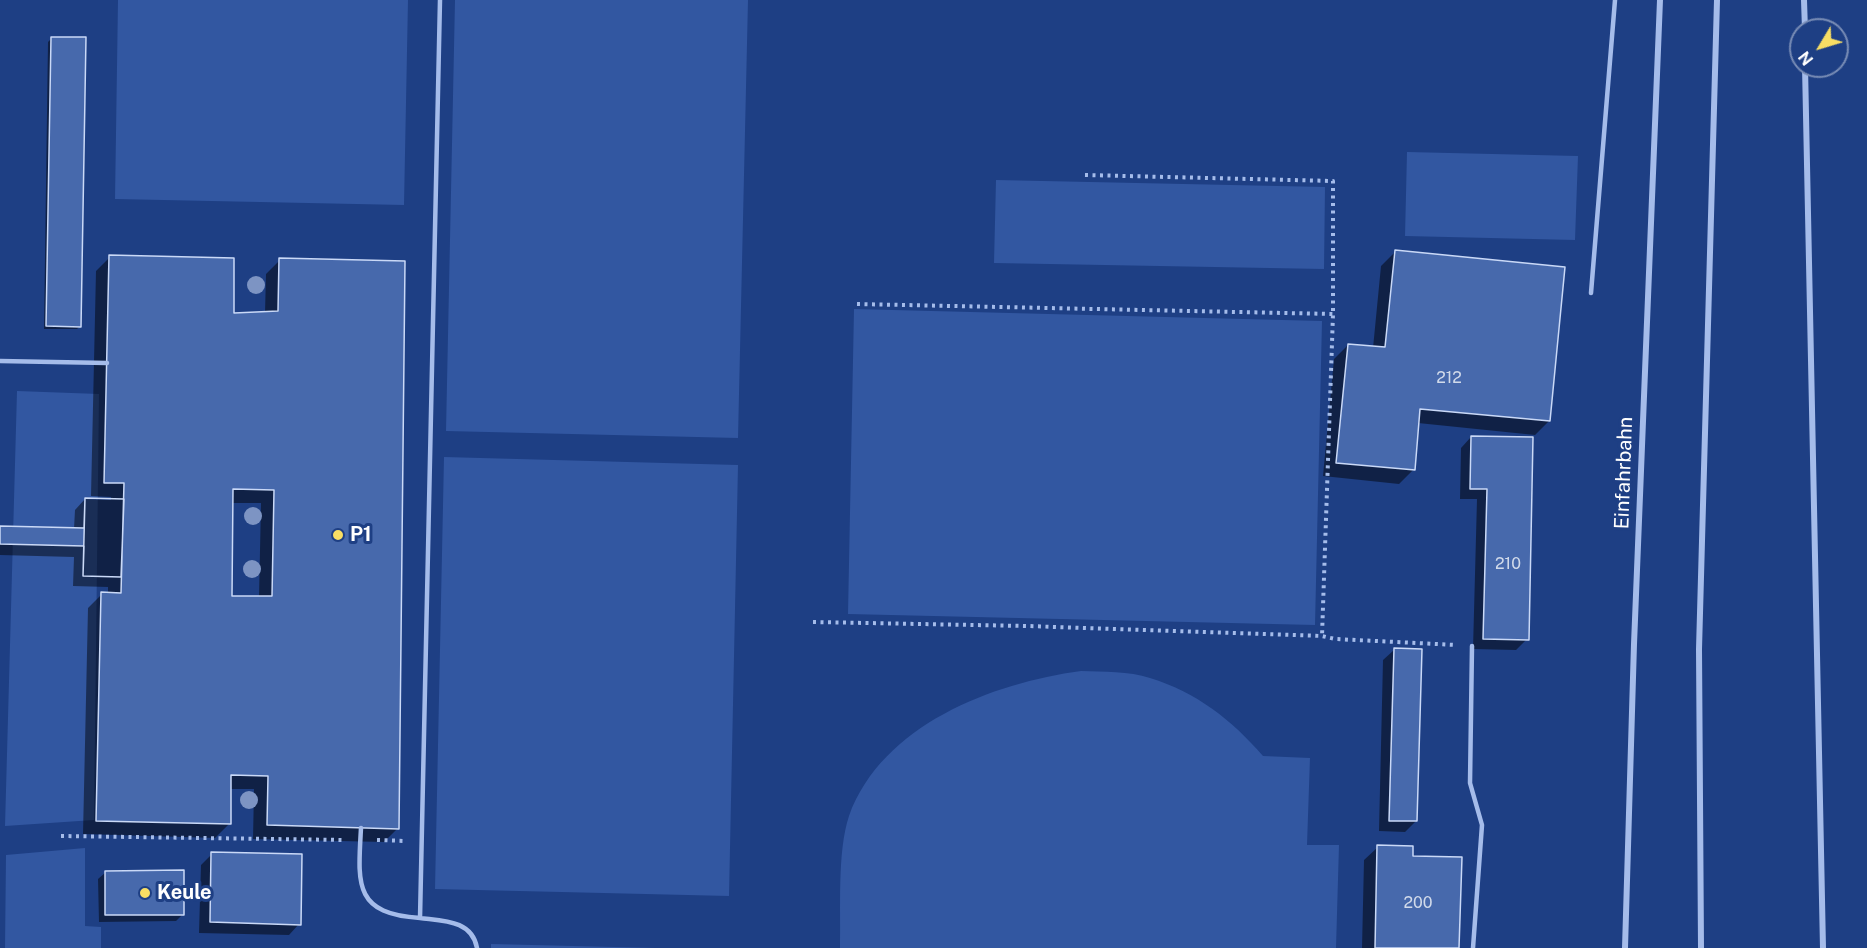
<!DOCTYPE html>
<style>
body{margin:0}
#map{position:relative;width:1867px;height:948px;overflow:hidden;background:#1e3f84;font-family:"Public Sans",sans-serif}
canvas{display:block}
.north{position:absolute;left:1789px;top:18px;width:60px;height:60px;box-sizing:border-box;background:#1e3f84;border:2px solid #788cb5;border-radius:50%;rotate:232deg;font-size:16px;font-weight:700;line-height:24px;text-align:center;color:#fff}
.north::after{content:'';display:block;margin:auto;width:21px;height:27px;background:#f8de64;clip-path:polygon(50% 0,100% 100%,50% 72%,0 100%)}
</style>
<div id="map">
<canvas width="1867" height="948"></canvas>
<div class="north">N</div>
</div>
<script>
const c = document.querySelector('canvas').getContext('2d');
c.lineJoin = 'round';
function paint(path, color) { c.fillStyle = color; c.fill(path, 'evenodd'); }
function trace(path, color, width, dash) { c.strokeStyle = color; c.lineWidth = width; c.lineCap = dash ? 'butt' : 'round'; c.setLineDash(dash || []); c.stroke(path); }
function write(font, color, halo, rows, align = 'center') {
  c.font = font + ' "Public Sans",sans-serif'; c.lineWidth = 6; c.setLineDash([]); c.textBaseline = 'middle'; c.strokeStyle = halo; c.fillStyle = color; for (const [text, x, y, turn = 0] of rows) {
    c.save(); c.translate(x, y); c.rotate((+turn || 0) * Math.PI / 180); c.textAlign = isNaN(turn) ? turn : align; if (halo) c.strokeText(text, 0, 0); c.fillText(text, 0, 0); c.restore();
  }
}
paint(new Path2D(`
 M 118,0 L 408,0 L 404,205 L 115,199 Z
 M 455,0 L 748,0 L 738,438 L 446,431 Z
 M 1407,152 L 1578,156 L 1575,240 L 1405,236 Z
 M 996,180 L 1325,187 L 1324,269 L 994,263 Z
 M 854,309 L 1322,321 L 1315,625 L 848,614 Z
 M 17,391 L 99,394 L 94,820 L 5,826 Z
 M 444,457 L 738,465 L 729,896 L 435,889 Z
 M 1081,671 C 1103,672 1129,671 1150,678 C 1196,692 1232,720 1263,756 L 1310,758 L 1307,845 L 1339,845 L 1336,948 L 840,948 C 841,910 837,852 849,816 C 882,725 992,683 1081,671 Z
 M 85,848 L 85,926 L 101,927 L 101,948 L 5,948 L 6,855 Z
 M 491,944 L 656,948 L 491,948 Z`), '#3257a1');
paint(new Path2D(`
 M 52,38 L 80,326 L 77,329 L 44,329 L 48,42 Z
 M 1395,252 L 1549,421 L 1535,435 L 1418,423 L 1413,470 L 1399,484 L 1323,476 L 1334,359 L 1348,345 L 1373,348 L 1381,266 Z
 M 110,257 L 233,314 L 265,313 L 266,274 L 280,260 L 398,828 L 384,842 L 253,839 L 254,789 L 229,789 L 229,824 L 215,838 L 83,834 L 88,608 L 102,594 L 108,594 L 108,587 L 73,586 L 74,557 L 0,555 L 0,527 L 74,529 L 75,510 L 85,499 L 111,500 L 111,497 L 91,496 L 96,271 ZM 231,503 L 261,503 L 259,598 L 231,597 Z
 M 1471,437 L 1532,438 L 1527,639 L 1516,650 L 1473,649 L 1477,499 L 1460,499 L 1461,448 Z
 M 1394,650 L 1416,821 L 1405,832 L 1379,831 L 1383,660 Z
 M 1378,847 L 1412,858 L 1458,948 L 1362,948 L 1364,860 Z
 M 212,854 L 299,924 L 289,935 L 199,933 L 201,865 Z
 M 106,872 L 183,914 L 176,921 L 99,922 L 98,879 Z`), '#0007');
const building = new Path2D(`
 M 51,37 L 86,37 L 81,327 L 46,326 Z
 M 1395,250 L 1565,267 L 1550,421 L 1420,409 L 1415,470 L 1336,463 L 1348,344 L 1385,347 Z
 M 109,255 L 234,258 L 234,313 L 278,311 L 279,258 L 405,261 L 399,829 L 267,825 L 268,776 L 231,775 L 231,824 L 96,821 L 101,592 L 121,593 L 124,483 L 104,483 ZM 233,489 L 274,490 L 272,596 L 232,596 Z
 M 1471,436 L 1533,437 L 1529,640 L 1483,639 L 1487,489 L 1470,489 Z
 M 85,498 L 124,499 L 121,577 L 83,576 L 84,546 L 0,544 L 0,526 L 84,528 Z
 M 85,498 L 124,499 L 121,577 L 83,576 Z
 M 1394,648 L 1422,649 L 1417,821 L 1389,821 Z
 M 1377,845 L 1413,846 L 1413,856 L 1462,857 L 1459,948 L 1375,948 Z
 M 211,852 L 302,854 L 301,925 L 210,922 Z
 M 184,870 L 184,915 L 105,915 L 105,871 Z`);
paint(building, '#4769ac');
trace(building, '#cad9f7', 1.5);
trace(new Path2D(`
 M 1085,175 L 1333,181 L 1333,314 L 1322,636
 M 857,304 L 1333,314
 M 813,622 L 1027,626 L 1322,636 L 1335,639 L 1457,645
 M 61,836 L 343,840
 M 377,840 L 406,841`), '#a5bcea', 4, [3, 4.5]);
trace(new Path2D(`
 M 440,0 L 420,918 C 443,921 472,920 477,948
 M 1591,293 L 1615,0
 M 0,361 L 107,363
 M 1472,646 L 1470,783 L 1482,825 L 1473,948
 M 361,828 C 358,883 353,914 420,918`), '#a5bcea', 4.5);
trace(new Path2D(`
 M 1804,0 L 1805,30
 M 1805,66 L 1823,948
 M 1625,948 L 1634,644 L 1660,0
 M 1701,948 L 1699,649 L 1717,0`), '#a5bcea', 6);
c.fillStyle = '#7d94c3';
for (const [x, y] of [
 [256,285],
 [253,516],
 [252,569],
 [249,800]
]) { c.beginPath(); c.arc(x, y, 9, 0, 2 * Math.PI); c.fill(); }
for (const [x, y, r, color] of [
 [338,535,6,"#f8de64"],
 [145,893,6,"#f8de64"]
]) { const dot = new Path2D(); dot.arc(x, y, r, 0, 2 * Math.PI); c.fillStyle = color; c.fill(dot); trace(dot, '#1e3f84', 2); }
write('16px', '#d1daea', null, [
 ["212",1449,378],
 ["210",1508,564],
 ["200",1418,903]
]);
write('20px', '#fff', '#1e3f84', [
 ["Einfahrbahn",1624,473,-88]
]);
write('bold 20px', '#fff', '#1e3f84', [
 ["P1",350,535],
 ["Keule",157,893]
], 'left');
</script>
